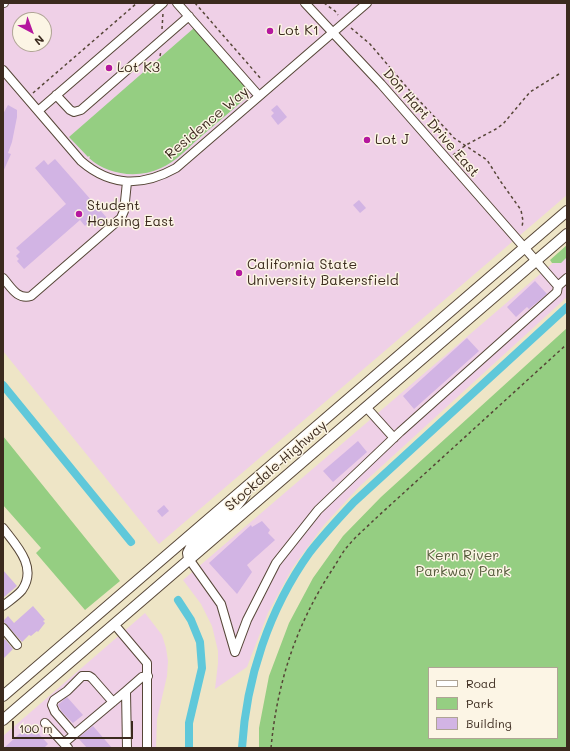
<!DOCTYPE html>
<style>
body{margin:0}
#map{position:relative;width:570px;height:751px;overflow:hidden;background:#eee5c6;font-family:Mali,sans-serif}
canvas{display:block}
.frame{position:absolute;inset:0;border:4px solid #3b2a1e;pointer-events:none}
.legend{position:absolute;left:428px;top:667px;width:130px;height:72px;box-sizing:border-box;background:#fcf5e5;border:1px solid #afa495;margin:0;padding:5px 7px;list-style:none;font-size:12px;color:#3b2a1e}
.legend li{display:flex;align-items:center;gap:8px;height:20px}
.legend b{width:20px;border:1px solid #afa495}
.north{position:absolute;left:12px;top:12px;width:40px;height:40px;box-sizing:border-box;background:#fcf5e5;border:1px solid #afa495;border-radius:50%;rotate:139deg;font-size:11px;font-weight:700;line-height:16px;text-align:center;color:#3b2a1e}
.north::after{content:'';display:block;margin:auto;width:14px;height:18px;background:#b5179e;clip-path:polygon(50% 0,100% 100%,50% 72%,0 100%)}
.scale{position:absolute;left:12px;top:721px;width:121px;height:18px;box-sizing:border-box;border:2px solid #3b2a1e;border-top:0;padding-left:5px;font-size:12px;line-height:14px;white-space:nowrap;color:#3b2a1e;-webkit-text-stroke:3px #fcf5e5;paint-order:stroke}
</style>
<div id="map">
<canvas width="570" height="751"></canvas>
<div class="frame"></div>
<ul class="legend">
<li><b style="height:5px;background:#fff"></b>Road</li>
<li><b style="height:11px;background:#95ce82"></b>Park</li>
<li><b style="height:11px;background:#d2b4e4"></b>Building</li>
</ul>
<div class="north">N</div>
<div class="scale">100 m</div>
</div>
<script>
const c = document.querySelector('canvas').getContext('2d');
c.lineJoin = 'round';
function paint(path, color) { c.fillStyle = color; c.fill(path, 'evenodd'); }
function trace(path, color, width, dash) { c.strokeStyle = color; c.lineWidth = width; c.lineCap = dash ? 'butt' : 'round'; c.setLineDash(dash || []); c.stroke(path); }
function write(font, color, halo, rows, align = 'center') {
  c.font = font + ' Mali,sans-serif'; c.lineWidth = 3; c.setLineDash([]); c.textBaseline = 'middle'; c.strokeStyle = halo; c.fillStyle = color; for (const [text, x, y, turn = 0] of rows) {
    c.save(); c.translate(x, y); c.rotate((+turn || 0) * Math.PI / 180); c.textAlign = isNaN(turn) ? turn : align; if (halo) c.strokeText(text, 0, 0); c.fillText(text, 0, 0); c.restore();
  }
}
paint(new Path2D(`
 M 3,3 L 567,3 L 567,195 L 159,544 L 3,351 ZM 20,20 L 44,20 L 44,44 L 20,44 Z
 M 567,251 L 567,297 L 359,487 L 324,525 L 293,567 L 268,613 L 247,667 L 215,689 L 218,663 L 218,651 L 212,626 L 201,604 L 183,580 Z
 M 145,613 L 162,635 L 166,648 L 168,661 L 167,676 L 157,719 L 156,748 L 3,748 L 3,736 Z`), '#efd0e7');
paint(new Path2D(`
 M 194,28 L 247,88 L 245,90 L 244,97 L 246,98 C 230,112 213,126 197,140 C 186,150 175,162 161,168 C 138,179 107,175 89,158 L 90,157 L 89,156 L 88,157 L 69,137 Z
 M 567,245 L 567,257 L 561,263 L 552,263 L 550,260 Z
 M 567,328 L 567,748 L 259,748 L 259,728 L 269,676 L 289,623 L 313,578 L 343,536 L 381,497 ZM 429,668 L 557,668 L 557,738 L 429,738 Z
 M 3,436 L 120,581 L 85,610 L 36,553 L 41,548 L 3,505 Z`), '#95ce82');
trace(new Path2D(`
 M 3,385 L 131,542
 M 178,600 L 191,620 L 200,642 L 202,668 L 189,723 L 189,748
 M 242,748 C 246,679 269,609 310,552 C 324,534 339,518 354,502 L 567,307`), '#5fc8da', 8);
paint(new Path2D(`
 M 8,105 L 17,110 L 17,117 L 12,142 L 8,153 L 11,154 L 3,172 L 3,114 Z
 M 277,105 L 287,117 L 278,125 L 271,116 L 274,113 L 271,110 Z
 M 55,159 L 107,218 L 97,227 L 95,224 L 93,226 L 89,222 L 85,226 L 80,220 L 24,269 L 17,261 L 19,259 L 16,256 L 20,252 L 16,248 L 66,204 L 35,168 L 44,160 L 48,165 Z
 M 359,200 L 366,208 L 360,213 L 353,205 Z
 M 535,281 L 547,294 L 529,309 L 527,307 L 516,317 L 507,307 Z
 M 467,338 L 479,351 L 414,409 L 403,396 Z
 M 358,441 L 367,452 L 333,482 L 323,471 Z
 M 164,505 L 169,511 L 162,517 L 157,511 Z
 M 262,521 L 270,530 L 268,533 L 275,540 L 247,565 L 252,572 L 237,594 L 209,563 L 251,525 L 252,527 Z
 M 3,570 L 17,586 L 3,598 Z
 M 33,606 L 45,620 L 43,621 L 45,623 L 38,632 L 37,631 L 31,636 L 29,635 L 22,642 L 3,621 L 8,616 L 14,623 Z
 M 5,639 L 13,649 L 3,659 L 3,641 Z
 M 67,697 L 83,715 L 73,723 L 62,712 L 58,705 Z
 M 30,724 L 48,744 L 44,748 L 4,748 Z
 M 93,726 L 112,748 L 87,748 L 78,738 Z`), '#d2b4e4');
const minor = new Path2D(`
 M 3,3 L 4,3
 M 177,3 L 259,96
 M 305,3 L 381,84 L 558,286
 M 3,70 L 81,161 C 111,187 142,187 176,168 L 367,3
 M 56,95 L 70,110 L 74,112 L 81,110 L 189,16
 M 38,111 L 163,3
 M 3,278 C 11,287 17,300 31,296 L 121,218 L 124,211 L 127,182
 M 366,407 L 394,438
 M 3,528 C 16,545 38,567 22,590 C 17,596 9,601 3,606
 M 189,559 L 221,604 L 235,652 L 247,620 L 276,563 L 318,510 L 400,432 L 557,292 L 558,286 L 567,278
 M 114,624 L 147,663 L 147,748
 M 3,628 L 17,645
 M 45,723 L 68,748
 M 74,734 L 55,712 L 52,705 L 54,700 L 67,691 L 82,676 L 89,676 L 92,678 L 113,702
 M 64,743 L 126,691
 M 127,748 L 126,691 L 142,677 L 148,676`);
const major = new Path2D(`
 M 189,559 L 188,553 L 192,545 C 209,527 236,513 247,490
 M 3,696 L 567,211
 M 3,720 L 567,234`);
trace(minor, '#564637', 10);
trace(major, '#564637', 12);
trace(new Path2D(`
 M 195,3 L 262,80
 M 324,3 L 335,11 L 338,15
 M 351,28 L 370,44 L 410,91 L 446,129 L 454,138 L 487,160 L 501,182 L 521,210 L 523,221 L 522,227
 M 162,29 L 163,13
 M 160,56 L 161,51
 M 33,93 L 137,3
 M 453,155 L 466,145 L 496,129 L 503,124 L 530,92 L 559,74
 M 271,748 C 277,683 296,625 332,570 C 337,563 341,554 347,547 C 355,537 366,528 375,519 L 567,344`), '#564637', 1.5, [3, 3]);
trace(minor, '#fff', 8);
trace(major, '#fff', 10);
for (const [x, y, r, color] of [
 [270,31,4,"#b5179e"],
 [109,68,4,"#b5179e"],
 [367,140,4,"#b5179e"],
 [79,214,4,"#b5179e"],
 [239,273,4,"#b5179e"]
]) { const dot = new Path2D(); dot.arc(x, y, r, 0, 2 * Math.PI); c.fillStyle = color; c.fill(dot); trace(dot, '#fcf5e5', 1.5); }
write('14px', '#3b2a1e', '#fcf5e5', [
 ["Lot K1",278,31],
 ["Lot K3",117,68],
 ["Lot J",375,140],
 ["Student",87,206],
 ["Housing East",87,222],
 ["California State",247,265],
 ["University Bakersfield",247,281]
], 'left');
write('14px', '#3b2a1e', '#fcf5e5', [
 ["Residence Way",207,123,-40],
 ["Don Hart Drive East",431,123,49],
 ["Stockdale Highway",276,466,-41]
]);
write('14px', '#565b3c', '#fcf5e5', [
 ["Kern River",463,556],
 ["Parkway Park",463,572]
]);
</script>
